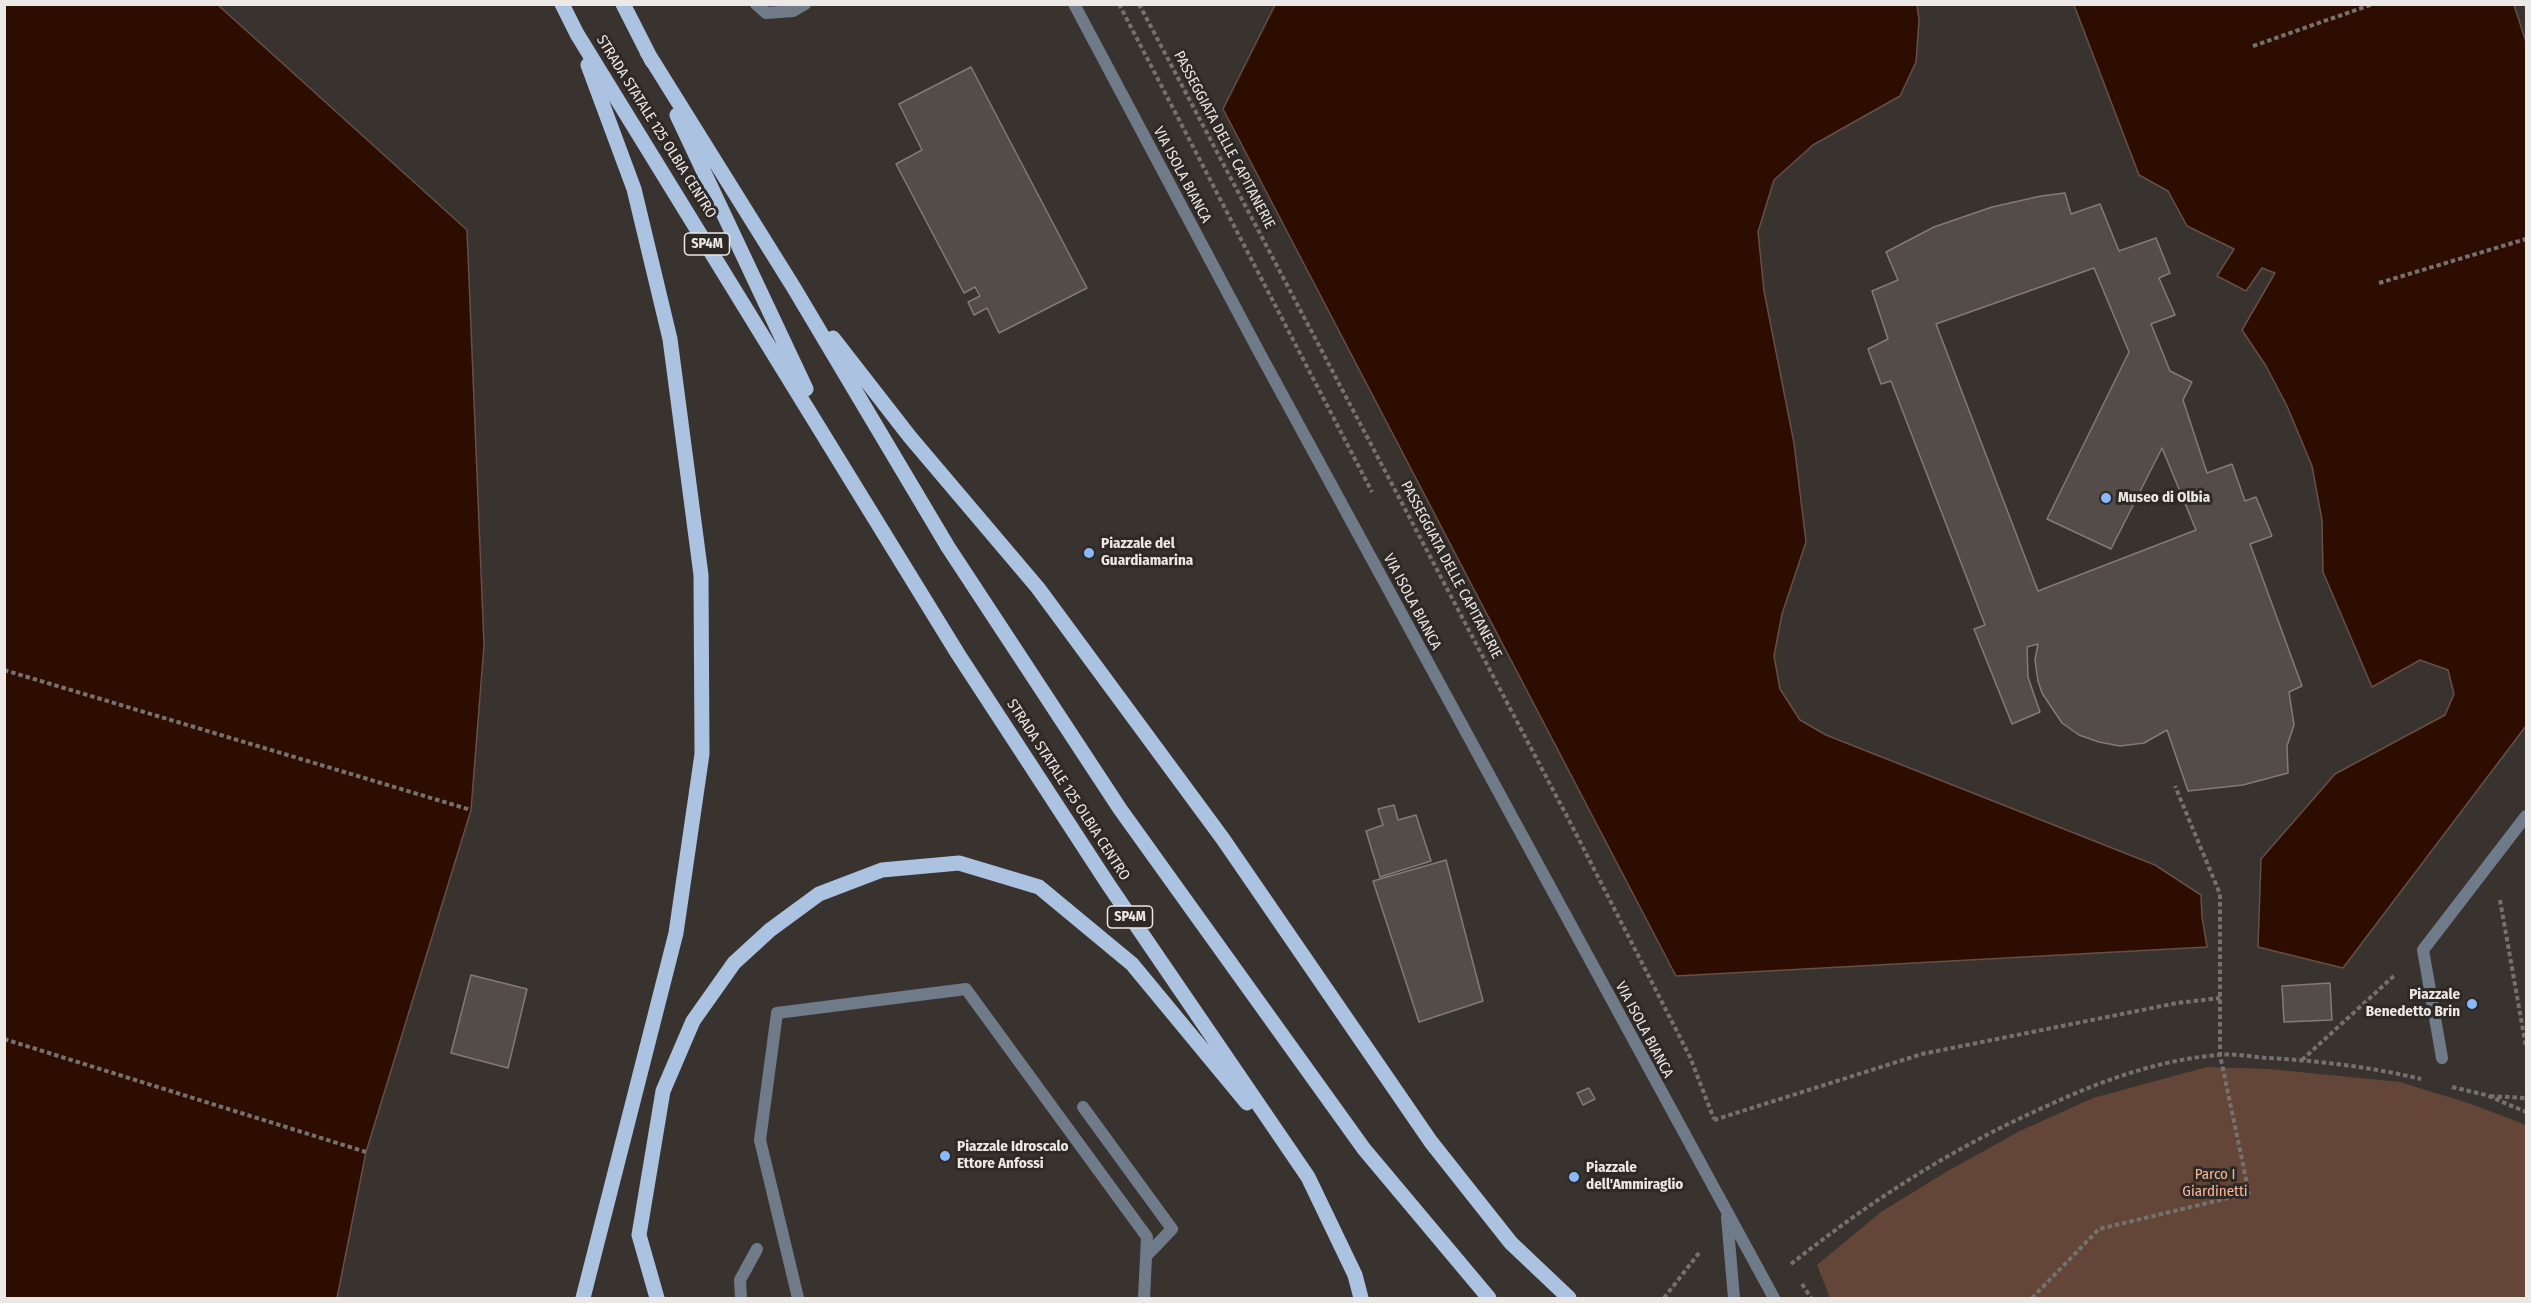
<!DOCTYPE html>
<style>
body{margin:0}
#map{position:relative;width:2531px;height:1303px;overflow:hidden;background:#393330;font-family:"Fira Sans Condensed",sans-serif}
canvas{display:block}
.frame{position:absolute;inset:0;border:6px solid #ece8e6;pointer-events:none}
</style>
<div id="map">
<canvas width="2531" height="1303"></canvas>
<div class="frame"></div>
</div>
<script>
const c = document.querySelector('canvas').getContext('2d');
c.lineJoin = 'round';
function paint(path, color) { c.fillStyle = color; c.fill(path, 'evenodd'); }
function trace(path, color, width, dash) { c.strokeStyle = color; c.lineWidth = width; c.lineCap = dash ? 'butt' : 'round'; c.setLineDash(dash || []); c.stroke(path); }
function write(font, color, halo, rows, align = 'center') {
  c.font = font + ' "Fira Sans Condensed",sans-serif'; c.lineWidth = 6; c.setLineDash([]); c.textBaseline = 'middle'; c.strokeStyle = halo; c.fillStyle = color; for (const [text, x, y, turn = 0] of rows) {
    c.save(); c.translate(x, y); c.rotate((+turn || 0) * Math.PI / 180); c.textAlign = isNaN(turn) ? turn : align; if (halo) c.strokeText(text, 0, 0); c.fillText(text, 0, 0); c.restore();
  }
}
paint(new Path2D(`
 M 2207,1067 L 2269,1069 L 2400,1082 L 2471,1104 L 2526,1125 L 2526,1298 L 1830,1298 L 1817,1265 L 1881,1212 L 1946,1172 L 2020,1131 L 2093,1098 Z`), '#644639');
const water = new Path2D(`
 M 5,4 L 218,5 L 467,230 L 484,645 L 471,810 L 366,1152 L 337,1298 L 5,1298 Z
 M 1275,5 L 1917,5 L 1919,20 L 1916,62 L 1900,96 L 1813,145 L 1774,180 L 1758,232 L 1764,291 L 1794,443 L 1806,542 L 1782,614 L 1774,656 L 1780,689 L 1800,720 L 1826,735 L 2155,865 L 2201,895 L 2202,917 L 2207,947 L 1676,976 L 1223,109 Z
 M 2074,5 L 2514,5 L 2526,42 L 2526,726 L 2343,968 L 2258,947 L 2261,859 L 2335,774 L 2445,715 L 2454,694 L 2448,670 L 2420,660 L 2372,687 L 2323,572 L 2322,520 L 2312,466 L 2287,406 L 2266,366 L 2242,330 L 2275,273 L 2262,268 L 2246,291 L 2217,276 L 2234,249 L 2187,226 L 2168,191 L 2139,175 Z`);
paint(water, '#2d0d00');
trace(water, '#664f45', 1.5);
const building = new Path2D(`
 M 971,67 L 1087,288 L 999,333 L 987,308 L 974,315 L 968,302 L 980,296 L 975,287 L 964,293 L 896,164 L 922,150 L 899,104 Z
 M 2065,193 L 2071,214 L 2100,204 L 2119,251 L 2156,238 L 2170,273 L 2159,278 L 2175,315 L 2151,324 L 2170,371 L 2192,382 L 2183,400 L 2207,473 L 2232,464 L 2245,501 L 2256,497 L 2272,536 L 2250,544 L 2302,686 L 2289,692 L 2294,725 L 2287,746 L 2288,773 L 2243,785 L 2188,791 L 2167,730 L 2144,743 L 2120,746 L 2099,742 L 2079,735 L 2062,723 L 2042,693 L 2038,681 L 2035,660 L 2038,644 L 2027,647 L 2028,677 L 2040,712 L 2012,724 L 1974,629 L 1985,625 L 1891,381 L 1881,384 L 1868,349 L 1888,339 L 1872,291 L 1898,280 L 1886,252 L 1934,227 L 1992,207 L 2041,196 ZM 2094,268 L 2129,352 L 2047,519 L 2111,549 L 2162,448 L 2196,530 L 2038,591 L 1936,324 Z
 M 1394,805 L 1398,820 L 1416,815 L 1431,861 L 1380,877 L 1366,831 L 1383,825 L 1378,809 Z
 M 1446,860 L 1483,1001 L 1419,1022 L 1373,881 Z
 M 471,975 L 527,989 L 508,1068 L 451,1053 Z
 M 2330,983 L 2332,1020 L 2284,1022 L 2282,986 Z
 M 1589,1088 L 1595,1099 L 1583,1105 L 1577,1093 Z`);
paint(building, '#534c49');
trace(building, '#827b78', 1.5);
trace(new Path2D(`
 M 1119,4 L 1372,492
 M 1139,4 L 1571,824 L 1690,1057 L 1714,1119
 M 2253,46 L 2373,4
 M 2379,283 L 2526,239
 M 4,670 L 471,810
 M 2500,900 L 2526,1047
 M 4,1039 L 366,1152
 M 2302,1060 L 2396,974
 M 2452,1087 L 2486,1095 L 2526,1112
 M 2490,1096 L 2526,1098
 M 1714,1120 L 1922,1054 L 2177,1003 L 2220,998
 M 1791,1264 C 1873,1199 1954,1147 2049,1105 C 2103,1080 2159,1060 2218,1055 C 2235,1053 2252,1057 2268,1058 C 2320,1061 2371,1067 2421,1079
 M 1802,1284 L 1811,1298
 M 1664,1298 L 1699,1253
 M 2032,1298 L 2099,1229 L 2249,1193 L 2220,1055 L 2220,894 L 2175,786`), '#76716e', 4, [4.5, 3]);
trace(new Path2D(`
 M 2442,1058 L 2423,950 L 2526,816
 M 1083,1107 L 1172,1229 L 1146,1256
 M 741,1298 L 740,1280 L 757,1249
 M 798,1298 L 760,1140 L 777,1013 L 966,989 L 1147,1237 L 1144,1298`), '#707b8a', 12);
trace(new Path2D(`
 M 756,4 L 766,13 L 793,11 L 805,4`), '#707b8a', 12);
trace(new Path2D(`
 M 1074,4 L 1258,350 L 1774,1298
 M 1727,1217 L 1734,1298`), '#707b8a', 12);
trace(new Path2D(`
 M 562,4 L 577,34 L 958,654 L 1108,884 L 1308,1177 L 1355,1275 L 1361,1298
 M 623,4 L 652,61
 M 647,52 L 794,288 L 948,547 L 1120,809 L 1364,1149 L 1489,1298
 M 677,115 L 806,389
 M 833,338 L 910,437 L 1038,588 L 1223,839 L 1431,1142 L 1511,1243 L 1569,1298
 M 583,1298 L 676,933 L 702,754 L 701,575 L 670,339 L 634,189 L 588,65
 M 657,1298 L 639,1235 L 663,1091 L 693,1021 L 734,963 L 770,930 L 819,894 L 882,870 L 959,863 L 1039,887 L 1132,964 L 1247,1103`), '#acc2e1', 15);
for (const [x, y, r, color] of [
 [2106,498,6,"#8abafc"],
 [1089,553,6,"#8abafc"],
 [2472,1004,6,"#8abafc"],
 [945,1156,6,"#8abafc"],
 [1574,1177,6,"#8abafc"]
]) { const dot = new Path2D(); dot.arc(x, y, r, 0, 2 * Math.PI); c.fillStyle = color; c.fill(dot); trace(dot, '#2f2926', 2); }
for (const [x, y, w] of [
 [707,244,45],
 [1130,917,45]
]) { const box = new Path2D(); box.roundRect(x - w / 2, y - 11, w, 22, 4.5); c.fillStyle = '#2f2926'; c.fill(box); trace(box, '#ece8e6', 1.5); }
write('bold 14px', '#ece8e6', null, [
 ["SP4M",707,244],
 ["SP4M",1130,917]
]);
write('15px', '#ece8e6', '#2f2926', [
 ["STRADA STATALE 125 OLBIA CENTRO",656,127,58],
 ["PASSEGGIATA DELLE CAPITANERIE",1224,140,62],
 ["VIA ISOLA BIANCA",1182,175,62],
 ["PASSEGGIATA DELLE CAPITANERIE",1451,570,62],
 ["VIA ISOLA BIANCA",1412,602,62],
 ["STRADA STATALE 125 OLBIA CENTRO",1068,790,57],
 ["VIA ISOLA BIANCA",1644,1030,62]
]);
write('bold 15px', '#ece8e6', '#2f2926', [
 ["Museo di Olbia",2118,498],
 ["Piazzale del",1101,544],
 ["Guardiamarina",1101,561],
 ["Piazzale",2460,995,"right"],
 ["Benedetto Brin",2460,1012,"right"],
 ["Piazzale Idroscalo",957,1147],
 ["Ettore Anfossi",957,1164],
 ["Piazzale",1586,1168],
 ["dell'Ammiraglio",1586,1185]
], 'left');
write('15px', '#f9b597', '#2f2926', [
 ["Parco I",2215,1175],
 ["Giardinetti",2215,1192]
]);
</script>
